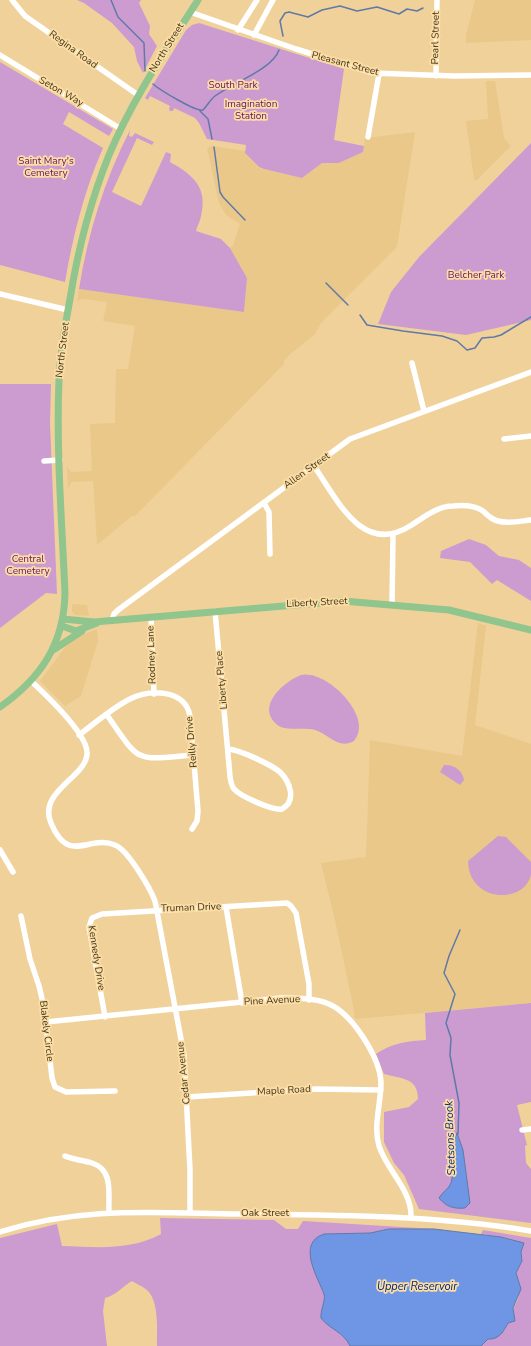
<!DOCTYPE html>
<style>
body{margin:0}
canvas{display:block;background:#efd199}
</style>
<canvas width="531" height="1346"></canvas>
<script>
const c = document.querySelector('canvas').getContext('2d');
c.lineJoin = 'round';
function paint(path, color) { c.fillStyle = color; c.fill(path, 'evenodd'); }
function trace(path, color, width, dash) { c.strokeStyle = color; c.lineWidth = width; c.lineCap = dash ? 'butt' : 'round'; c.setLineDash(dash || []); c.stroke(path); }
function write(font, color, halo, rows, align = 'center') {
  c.font = font + ' "Nunito Sans",sans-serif'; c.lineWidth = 3.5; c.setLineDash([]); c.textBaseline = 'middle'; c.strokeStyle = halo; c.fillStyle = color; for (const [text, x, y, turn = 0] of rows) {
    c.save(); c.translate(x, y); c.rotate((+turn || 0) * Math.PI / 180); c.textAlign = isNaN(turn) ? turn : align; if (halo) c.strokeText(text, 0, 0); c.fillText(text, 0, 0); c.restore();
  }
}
paint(new Path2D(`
 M 475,0 L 531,0 L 531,40 L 466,43 L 466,35 Z
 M 486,81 L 495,81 L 504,138 L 511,146 L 476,181 L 474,179 L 466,121 L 488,119 Z
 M 415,132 L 397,247 L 321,323 L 315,334 L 288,356 L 283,362 L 285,363 L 135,516 L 132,516 L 97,545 L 93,481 L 72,482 L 68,488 L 67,467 L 71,472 L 92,471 L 90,424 L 115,423 L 116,369 L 128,369 L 135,326 L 103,321 L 107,302 L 83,299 L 79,300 L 77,304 L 79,289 L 244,312 L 247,278 L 230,248 L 233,246 L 240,224 L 227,216 L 219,203 L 207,148 L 212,146 L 245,151 L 246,155 L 259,168 L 302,178 L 322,163 L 339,163 L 363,152 L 365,138 Z
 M 72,604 L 87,605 L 89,616 L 75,615 L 72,611 Z
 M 478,623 L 486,626 L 475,725 L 531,744 L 531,1003 L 356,1019 L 353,1016 L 355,1015 L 335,920 L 321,863 L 366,857 L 370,740 L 462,756 Z
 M 97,629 L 98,641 L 81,696 L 65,706 L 40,681 L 66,646 L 78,637 Z`), '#eac889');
paint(new Path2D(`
 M 77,0 L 141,0 L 139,3 L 150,26 L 149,34 L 157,46 L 143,73 L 137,61 L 134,47 L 112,23 L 84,3 Z
 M 199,23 L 344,69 L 334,140 L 364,146 L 363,152 L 339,163 L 322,163 L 302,178 L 264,169 L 259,167 L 245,153 L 246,145 L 207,139 L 199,123 L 195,118 L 174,108 L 173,111 L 170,111 L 169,109 L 170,106 L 150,96 L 148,100 L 145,98 L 186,30 L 192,25 Z
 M 0,62 L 113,129 L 109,136 L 69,112 L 63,124 L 103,148 C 84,191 73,236 65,282 L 0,265 Z
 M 130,130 L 129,136 L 132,137 L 135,133 L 154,142 L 152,145 L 137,138 L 112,192 L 141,206 L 166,152 L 171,154 L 170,162 C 193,175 208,187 201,216 C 200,222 197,226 196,231 L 221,239 L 230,248 L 247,278 L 244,312 L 79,289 C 88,233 104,181 130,130 Z
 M 531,143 L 531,320 L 466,335 L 378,324 L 391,292 L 419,257 Z
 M 0,384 L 51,384 L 50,423 L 57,594 L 46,593 L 0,628 Z
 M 469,539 L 486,545 L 499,556 L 519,560 L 531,568 L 531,601 L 497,580 L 492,584 L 470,562 L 440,558 L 441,551 Z
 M 301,675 C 326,669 375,717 354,741 C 338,750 329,734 315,730 C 306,727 286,731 279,726 C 254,708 283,682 301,675 Z
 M 444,765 C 454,764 463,771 464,780 L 460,785 L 440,772 Z
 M 498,836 L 506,837 L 531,862 C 531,866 531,870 531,874 C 526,904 469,904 468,861 Z
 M 531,1003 L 531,1102 L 517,1105 L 527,1145 L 525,1146 L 526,1163 L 531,1169 L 531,1223 L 419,1209 L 404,1175 L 394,1163 L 384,1142 L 384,1112 L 409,1107 L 418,1099 C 418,1077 401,1079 384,1074 L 376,1054 C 392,1043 408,1041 426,1040 L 425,1013 Z
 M 160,1218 L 274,1220 L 286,1229 L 298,1229 L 303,1221 L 434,1229 L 389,1229 L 374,1233 L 348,1234 L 338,1327 L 353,1346 L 157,1346 C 157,1331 159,1302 148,1291 C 144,1287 137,1284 132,1281 C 122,1287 116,1295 105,1298 L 103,1311 L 107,1346 L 0,1346 L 0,1238 L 57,1224 L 62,1246 C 96,1247 130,1251 161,1234 Z
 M 483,1230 L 531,1238 L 531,1346 L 481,1346 L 488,1339 L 492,1339 L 505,1330 L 508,1323 L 515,1319 C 511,1305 517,1306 519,1295 C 521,1286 517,1281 516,1273 C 524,1253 525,1256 511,1239 L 481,1234 Z`), '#cc9cd1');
const water = new Path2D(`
 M 457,1133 L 463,1150 L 470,1203 L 465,1208 C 454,1209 446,1207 439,1198 C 442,1192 449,1189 451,1183 C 456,1167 450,1147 457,1133 Z
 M 389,1229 L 434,1229 L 501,1237 L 524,1243 L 521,1252 L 522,1261 L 516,1273 L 521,1289 L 513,1308 L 515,1321 L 508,1323 C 504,1331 499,1340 488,1339 L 481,1346 L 350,1346 C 344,1332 329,1329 321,1318 C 320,1311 326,1300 324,1294 C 318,1278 296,1243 324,1234 L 370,1233 Z`);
paint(water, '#6e96e4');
trace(water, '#6079a9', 1);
trace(new Path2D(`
 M 111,0 L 118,17 L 144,43 L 145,71
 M 283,36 L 280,21 L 285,13 L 289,12 L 308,17 L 322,10 L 340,6 L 357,11 L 377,7 L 399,14 L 407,9 L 417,11 L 423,8
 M 153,84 C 160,90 196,112 203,110 C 207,106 210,100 215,96 C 232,83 272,70 279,50
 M 200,111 L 208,119 L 212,139
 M 214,147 L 220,192 L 223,197 L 245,220
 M 326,283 L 348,305
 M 360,315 L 367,325 L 403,331 L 442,336 L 457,341 L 467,350 L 475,348 L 482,338 L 494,337 L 501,335 L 531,317
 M 458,1134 L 459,1103 L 450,1055 L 451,1038 L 446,1023 L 455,994 L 444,973 L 449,956 L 460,930`), '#6079a9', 1.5);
trace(new Path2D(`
 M 12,0 L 25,16 L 138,95
 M 190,12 L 296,49 L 373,73 L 454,76 L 531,75
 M 238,30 L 257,0
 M 254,35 L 273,0
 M 0,55 L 121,129
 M 436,76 L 437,0
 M 368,137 L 379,74
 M 0,294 L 68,310
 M 412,363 L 424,411
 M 504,439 L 531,436
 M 44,461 L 60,460
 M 314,466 C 337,499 362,556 410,526 C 423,518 437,506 453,506 C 464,505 474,505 483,511 C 487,515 492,520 498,521 C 508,524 521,521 531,520
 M 264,503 L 269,512 L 270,554
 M 392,604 L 393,535
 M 215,611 L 229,765 C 230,772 229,783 234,789 C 240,796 273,811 282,809 C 297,801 290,782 280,772 C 270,764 240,750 228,749
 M 151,617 L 154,694
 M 112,620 L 114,614 L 118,610 L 350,439 L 531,372
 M 31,681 C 45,694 86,733 87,752 C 89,776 37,791 51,823 C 69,866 89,834 115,845 C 128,850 150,888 155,901 L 184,1055 L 190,1170 L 190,1213
 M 107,715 C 141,764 134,760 193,755
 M 79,735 C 95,723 112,708 130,699 C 150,689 185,689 190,716 L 198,811 L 197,821 L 192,829
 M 0,850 L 13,872
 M 226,907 L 242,1003
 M 21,916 L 30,959 L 39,986 L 44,1007 L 52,1078 L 55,1087 L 66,1092 L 115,1091
 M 105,1017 L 89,927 L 92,918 L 102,914 L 287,903 L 291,906 L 296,913 L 309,984 L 309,1000
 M 46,1022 L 281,998 C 297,998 315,998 329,1004 C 352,1014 380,1057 381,1083 C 381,1104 373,1125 379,1146 C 387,1171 412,1190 411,1217
 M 187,1097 L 316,1089 L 381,1090
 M 522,1130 L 531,1129
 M 65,1156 C 74,1160 83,1160 92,1163 C 114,1170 108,1194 109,1212
 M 0,1232 C 81,1206 156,1213 239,1214 C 337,1215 434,1215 531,1231`), '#fff', 5.5);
trace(new Path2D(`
 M 63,619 L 94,622 L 343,601 L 449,610 L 531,630
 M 62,626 L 76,631 L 97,623
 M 53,650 L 82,631
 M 0,707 C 41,678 64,644 65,593 C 62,523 56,449 59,380 C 60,353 65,326 70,299 C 78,249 90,202 109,155 C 132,100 166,50 198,0`), '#90c58e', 7);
write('10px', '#41351e', '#fcdea5', [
 ["Pearl Street",436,38,-89],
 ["North Street",167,48,-58],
 ["Regina Road",73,50,36],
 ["Pleasant Street",345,64,15],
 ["Seton Way",61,92,30],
 ["North Street",63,350,-83],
 ["Allen Street",307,471,-36],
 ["Liberty Street",317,603,-3],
 ["Rodney Lane",152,655,-92],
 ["Liberty Place",222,680,-95],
 ["Reilly Drive",192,742,-95],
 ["Truman Drive",191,908,-2],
 ["Kennedy Drive",96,958,81],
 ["Pine Avenue",272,1001,-3],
 ["Blakely Circle",46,1031,83],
 ["Cedar Avenue",184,1073,-96],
 ["Maple Road",284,1091,-3],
 ["Oak Street",265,1214]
]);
write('10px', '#62126c', '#fcdea5', [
 ["South Park",233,86],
 ["Imagination",251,105],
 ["Station",251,117],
 ["Saint Mary's",46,162],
 ["Cemetery",46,174],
 ["Belcher Park",476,276],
 ["Central",28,560],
 ["Cemetery",28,572]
]);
write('italic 11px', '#01257e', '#fcdea5', [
 ["Stetsons Brook",451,1138,-92],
 ["Upper Reservoir",417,1287]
]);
</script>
